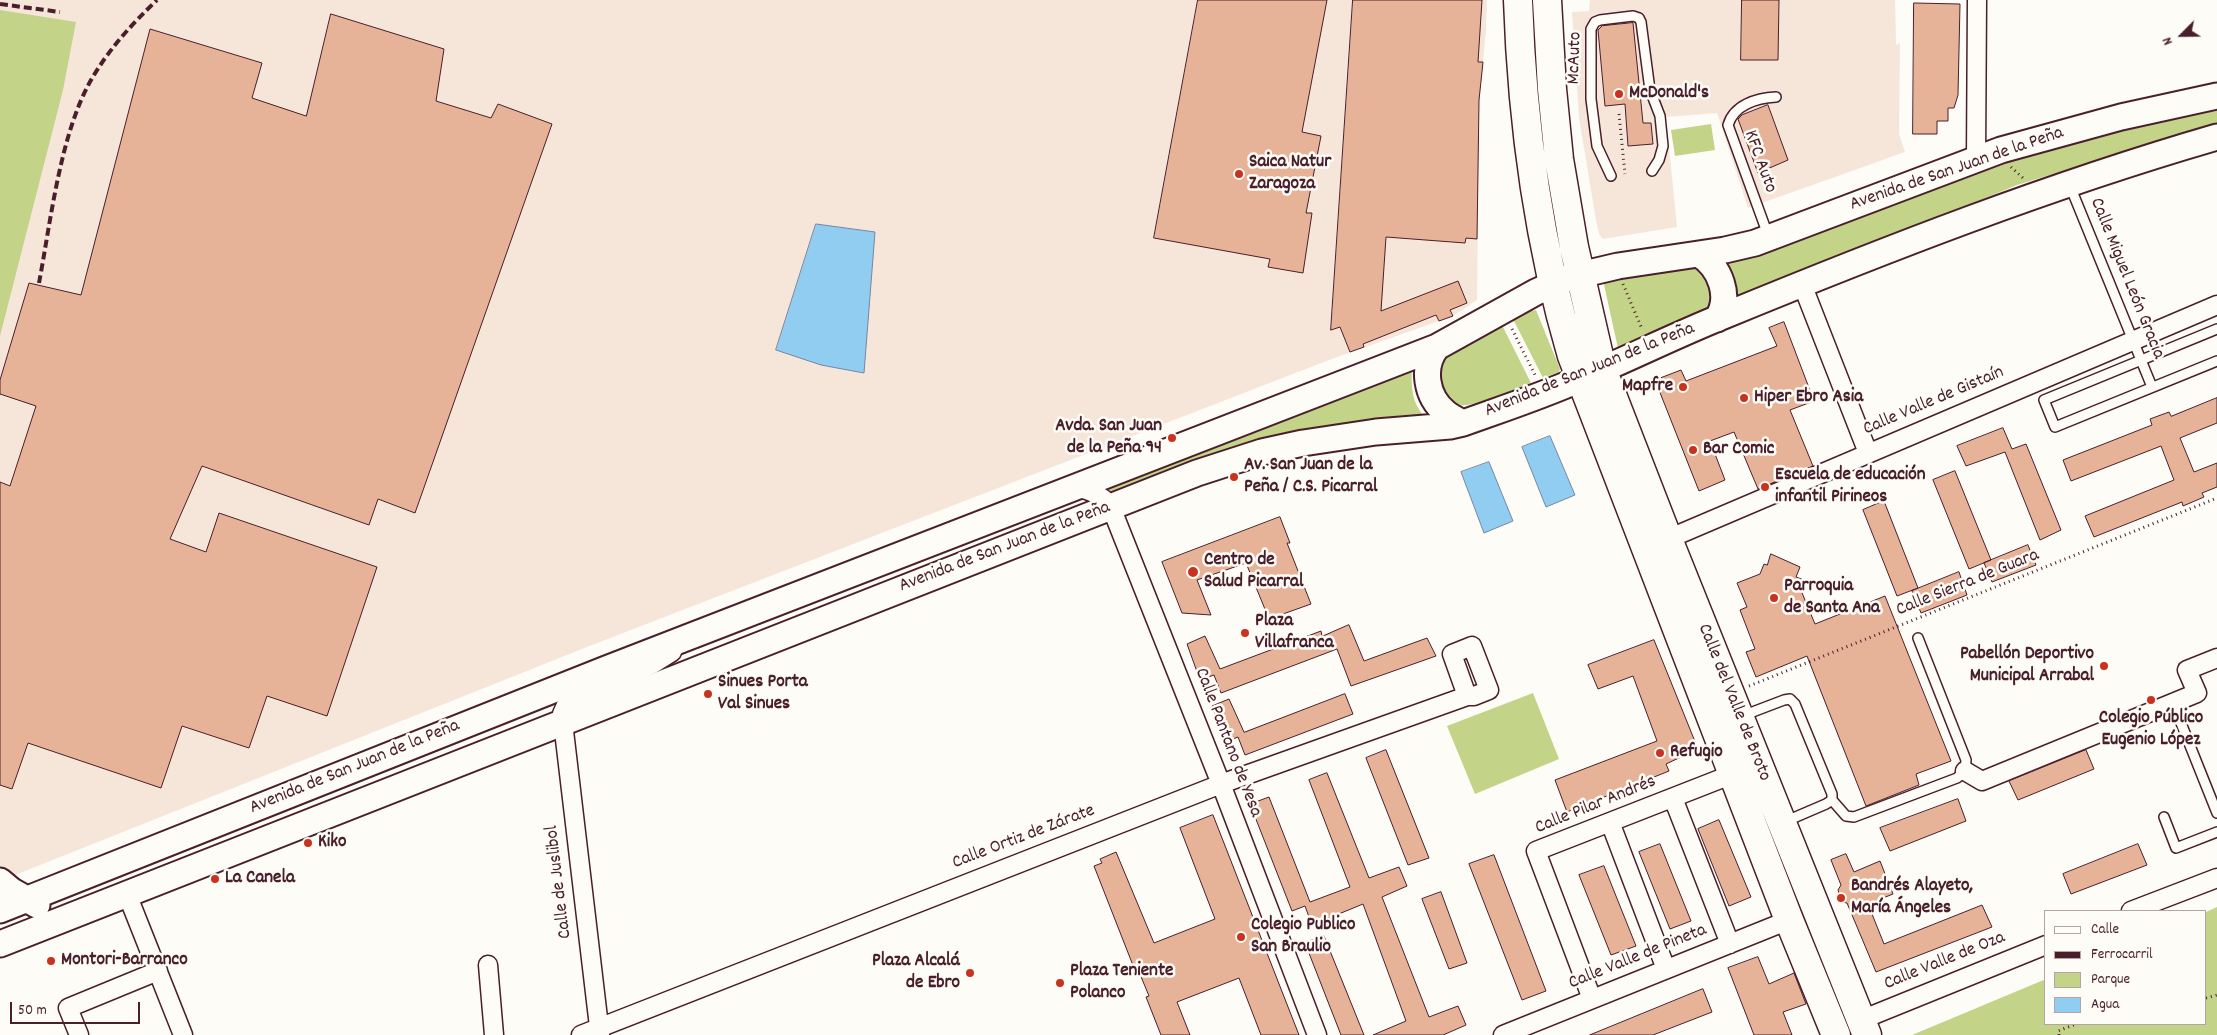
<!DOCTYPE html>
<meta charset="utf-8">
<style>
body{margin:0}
#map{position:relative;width:2217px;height:1035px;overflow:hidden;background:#fdfcf7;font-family:Dekko,sans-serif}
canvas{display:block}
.legend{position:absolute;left:2044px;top:910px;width:162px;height:115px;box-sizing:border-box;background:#fdfcf7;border:1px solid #b5a4a5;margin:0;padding:6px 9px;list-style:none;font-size:15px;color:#4a1f2b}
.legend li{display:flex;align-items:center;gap:10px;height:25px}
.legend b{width:25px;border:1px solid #b5a4a5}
.north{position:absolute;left:2157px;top:10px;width:50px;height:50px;-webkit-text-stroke:4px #fdfcf7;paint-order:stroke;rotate:247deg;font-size:14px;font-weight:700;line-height:20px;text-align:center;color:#4a1f2b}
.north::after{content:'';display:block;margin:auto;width:18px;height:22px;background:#4a1f2b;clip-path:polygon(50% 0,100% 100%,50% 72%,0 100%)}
.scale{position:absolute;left:10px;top:1002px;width:130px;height:22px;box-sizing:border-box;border:2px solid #4a1f2b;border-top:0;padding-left:6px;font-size:15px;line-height:18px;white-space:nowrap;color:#4a1f2b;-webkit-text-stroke:4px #fdfcf7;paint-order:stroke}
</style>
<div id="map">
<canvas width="2217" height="1035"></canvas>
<ul class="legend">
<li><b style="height:6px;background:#fdfcf7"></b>Calle</li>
<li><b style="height:6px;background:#4a1f2b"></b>Ferrocarril</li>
<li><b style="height:14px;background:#c3d488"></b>Parque</li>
<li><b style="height:14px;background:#91ccf1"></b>Agua</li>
</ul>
<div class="north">N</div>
<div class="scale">50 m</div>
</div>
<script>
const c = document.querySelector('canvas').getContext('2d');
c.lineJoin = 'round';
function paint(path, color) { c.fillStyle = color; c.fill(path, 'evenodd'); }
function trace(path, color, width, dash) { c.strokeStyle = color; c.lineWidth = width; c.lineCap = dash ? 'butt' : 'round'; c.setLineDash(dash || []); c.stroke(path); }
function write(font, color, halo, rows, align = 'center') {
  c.font = font + ' Dekko,sans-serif'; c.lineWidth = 5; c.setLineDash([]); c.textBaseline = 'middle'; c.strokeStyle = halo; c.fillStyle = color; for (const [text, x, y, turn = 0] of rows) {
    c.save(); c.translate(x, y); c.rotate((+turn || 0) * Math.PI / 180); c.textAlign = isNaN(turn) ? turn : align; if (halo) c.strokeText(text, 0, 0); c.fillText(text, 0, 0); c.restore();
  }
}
paint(new Path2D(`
 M 0,0 L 1487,0 L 1486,31 L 1479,100 L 1477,300 L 1453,316 L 1329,360 L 587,647 L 0,881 Z
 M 1590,0 L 1895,0 L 1896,45 L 1900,43 L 1899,134 L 1905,152 L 1748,208 L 1717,113 L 1666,117 L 1677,227 L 1603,239 L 1599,234 L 1596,220 L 1579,118 L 1572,12 L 1589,11 Z`), '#f6e6da');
paint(new Path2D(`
 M 0,10 L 76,22 L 63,90 L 0,336 Z
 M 2217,105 L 2217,124 L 2017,185 L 1852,253 L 1732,307 L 1720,263 L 1998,163 L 2197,108 Z
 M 1711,124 L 1715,150 L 1675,156 L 1671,130 Z
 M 1692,264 C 1712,282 1714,289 1708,316 L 1619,353 L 1603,280 Z
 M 1536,310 L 1560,369 L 1559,372 L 1543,378 L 1513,319 L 1526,312 Z
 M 1502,325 L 1531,383 C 1516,388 1475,407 1461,405 C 1449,403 1444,393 1441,383 C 1438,373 1440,363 1448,355 C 1459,345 1488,334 1502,325 Z
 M 1412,369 C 1411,387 1412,403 1424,416 L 1114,496 L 1102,482 Z
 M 1533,693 L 1559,759 L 1475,794 L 1447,726 Z
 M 2217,907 L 2217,1035 L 1912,1035 L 2046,979 L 2046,1024 L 2206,1024 L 2206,912 Z`), '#c3d488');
const water = new Path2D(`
 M 816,224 L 875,232 L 864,373 L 821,365 L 776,350 Z
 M 1550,436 L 1575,495 L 1546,507 L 1522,447 Z
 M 1489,462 L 1513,521 L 1484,533 L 1461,472 Z`);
paint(water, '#91ccf1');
trace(water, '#7587a2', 1);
const building = new Path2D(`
 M 1198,0 L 1327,0 L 1302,132 L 1321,136 L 1306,213 L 1312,213 L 1303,273 L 1268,267 L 1270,259 L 1154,238 Z
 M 1353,0 L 1482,0 L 1478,62 L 1483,62 L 1479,100 L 1477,239 L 1466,238 L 1465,243 L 1386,237 L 1381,311 L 1458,281 L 1467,303 L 1450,310 L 1453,316 L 1439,321 L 1436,315 L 1363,344 L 1364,347 L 1350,352 L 1340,327 L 1331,330 Z
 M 1742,0 L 1779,0 L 1778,60 L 1741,60 Z
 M 1914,3 L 1960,4 L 1958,95 L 1954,108 L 1948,108 L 1948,121 L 1937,121 L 1937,134 L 1913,134 Z
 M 331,14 L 444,49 L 436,101 L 491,118 L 498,104 L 552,124 L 415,513 L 378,499 L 369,525 L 202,466 L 170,539 L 206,552 L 219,513 L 377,567 L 327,716 L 267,696 L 249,748 L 182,726 L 161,788 L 28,743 L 12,789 L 0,785 L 0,482 L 10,486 L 36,406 L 0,394 L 0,380 L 29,283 L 81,295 L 150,29 L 262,63 L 252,98 L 306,116 Z
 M 1633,23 L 1643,123 L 1651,123 L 1653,144 L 1628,146 L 1625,104 L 1605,106 L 1598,30 L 1602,26 Z
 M 1768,105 L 1788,160 L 1758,173 L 1738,119 L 1742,115 Z
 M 1784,322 L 1814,401 L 1790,410 L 1813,466 L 1758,489 L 1734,432 L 1710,441 L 1725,480 L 1699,491 L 1655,380 L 1681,370 L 1686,381 L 1777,346 L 1769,328 Z
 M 2217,398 L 2217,423 L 2180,438 L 2194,472 L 2217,463 L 2217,487 L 2202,493 L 2204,497 L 2183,506 L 2182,502 L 2094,537 L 2085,516 L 2174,480 L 2161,446 L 2071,481 L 2063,460 L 2152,425 L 2150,419 L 2169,412 L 2171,416 Z
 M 2003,428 L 2012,449 L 2026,444 L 2061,530 L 2040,540 L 2005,452 L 1966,466 L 1957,446 Z
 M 1955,471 L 1991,560 L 1969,569 L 1933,480 Z
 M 1884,501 L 1918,588 L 1897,596 L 1863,510 Z
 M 1280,517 L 1290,543 L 1287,543 L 1311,604 L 1269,619 L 1246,563 L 1197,580 L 1211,615 L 1182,613 L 1162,562 Z
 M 2028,545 L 2036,565 L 1992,582 L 1984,563 Z
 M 1771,554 L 1800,567 L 1796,577 L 1804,580 L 1800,588 L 1815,624 L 1885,596 L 1951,761 L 1916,774 L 1919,785 L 1866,806 L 1807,656 L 1756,677 L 1746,652 L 1755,649 L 1740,610 L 1747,607 L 1737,583 L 1760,574 L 1764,564 L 1767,565 Z
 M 1959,572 L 1967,595 L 1921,613 L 1912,591 Z
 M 1349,625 L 1364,661 L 1427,638 L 1436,656 L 1351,686 L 1337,649 L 1221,693 L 1214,675 L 1200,680 L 1187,644 L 1205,636 L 1220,669 L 1321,631 L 1322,636 Z
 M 1654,640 L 1698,749 L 1666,764 L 1669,771 L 1567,812 L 1555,780 L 1657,741 L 1633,676 L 1598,689 L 1588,665 Z
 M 1345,694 L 1353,714 L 1245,755 L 1238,737 L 1225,742 L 1212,706 L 1229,699 L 1244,732 Z
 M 1386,750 L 1429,858 L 1408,865 L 1366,758 Z
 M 2086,750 L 2094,769 L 2018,800 L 2009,781 Z
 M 1327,773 L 1369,878 L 1399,867 L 1407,886 L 1382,897 L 1429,1017 L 1458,1006 L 1466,1025 L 1443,1035 L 1373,1035 L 1406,1021 L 1363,904 L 1312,925 L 1305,906 L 1292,911 L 1250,804 L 1269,797 L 1310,902 L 1350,887 L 1309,780 Z
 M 1958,799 L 1966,821 L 1890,851 L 1880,828 Z
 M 1213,815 L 1299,1035 L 1261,1035 L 1239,978 L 1177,1002 L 1190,1035 L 1161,1035 L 1146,997 L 1149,996 L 1137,967 L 1134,968 L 1094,866 L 1102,863 L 1100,859 L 1116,852 L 1154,943 L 1215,919 L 1180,828 Z
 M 1719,820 L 1751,897 L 1729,906 L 1698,829 Z
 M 1660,844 L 1691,921 L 1670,929 L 1639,852 Z
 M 2138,844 L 2147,865 L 2071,894 L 2063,874 Z
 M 1846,854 L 1854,872 L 1880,861 L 1893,894 L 1868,904 L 1884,944 L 1982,905 L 1992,927 L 1876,972 L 1847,903 L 1842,902 L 1838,890 L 1841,885 L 1831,860 Z
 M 1494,855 L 1546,991 L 1522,1000 L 1469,864 Z
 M 1604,866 L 1636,946 L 1611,955 L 1579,875 Z
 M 1441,892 L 1467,963 L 1449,969 L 1422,899 Z
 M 1324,936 L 1364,1035 L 1341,1035 L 1305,943 Z
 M 1758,957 L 1769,984 L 1794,973 L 1806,1004 L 1783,1012 L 1792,1035 L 1754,1035 L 1728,968 Z
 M 1703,989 L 1712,1012 L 1653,1035 L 1590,1035 Z`);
paint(building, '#e6b398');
trace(building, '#4a1f2b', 1);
const lane = new Path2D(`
 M 1611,176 L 1597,146 L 1591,99 L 1591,29 L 1595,22 L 1600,20 L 1633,16 L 1639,18 L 1641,22 L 1650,90 L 1660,116 L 1663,146 L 1659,160 L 1652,171
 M 2070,186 L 2152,387
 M 1768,235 L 1728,125 C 1734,105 1756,98 1776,97
 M 2217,329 L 2044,400 L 2055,427 L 2217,361
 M 2173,703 L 2217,813
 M 1742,716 L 1784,700 L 1790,699 L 1795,704 L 1832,794 L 1832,800 L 1826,804 L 1784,822
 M 1832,800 L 1846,816 L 1854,817 L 1957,778 L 1965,771 L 1966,760 L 1918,638
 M 2164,817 L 2176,848 L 2217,832`);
const street = new Path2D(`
 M 1976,159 L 1977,0
 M 1802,284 L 1868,453
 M 1075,487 C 1089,490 1103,495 1111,507 L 1221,784 L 1317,1035
 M 1668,539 L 2217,305
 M 1965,771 L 1982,781 L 2197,693 L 2187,670 L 2217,658
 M 1673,798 L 1730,944
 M 1610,822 L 1666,969
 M 127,894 L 183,1035
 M 2131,911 L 2217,878
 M 488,965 L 494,1035
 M 1592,999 L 1536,851 L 1733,774
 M 1861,1020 L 2046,945
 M 79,1035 L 68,1008 L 158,971
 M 581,1035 L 1221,784 L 1467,696 L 1474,696 L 1489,690 L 1472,646 L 1452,654 L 1467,696
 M 600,1035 L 562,714 L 566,705 L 573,700 L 653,664 L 672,652
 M 1503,1035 L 1789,920`);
const secondary = new Path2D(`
 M 1699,254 C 1720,267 1732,297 1717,319
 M 1437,347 C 1421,367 1426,397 1446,413 C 1451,417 1457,420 1463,423
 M 0,881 L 12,891 L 37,905
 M 0,910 L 606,669 L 1437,347 L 1536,292 L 1567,278 L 1618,266 L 1725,250 L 1755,243 L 2001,150 L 2121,117 L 2217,96
 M 0,944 C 399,786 798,629 1197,473 L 1262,452 L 1303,443 L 1376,432 L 1450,426 L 1463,423 C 1502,409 1542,396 1580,379 C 1628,359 1674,336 1721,317 C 1884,250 2048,186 2217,137`);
const primary = new Path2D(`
 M 1518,0 C 1522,120 1538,241 1572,356 L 1789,920 L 1836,1035
 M 1547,0 L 1552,89 L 1559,159 L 1574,247 L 1602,369 L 1668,539 L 1867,1035`);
trace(lane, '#4a1f2b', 12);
trace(street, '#4a1f2b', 21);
trace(secondary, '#4a1f2b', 29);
trace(primary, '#4a1f2b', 31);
trace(new Path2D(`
 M 1619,114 L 1625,174
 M 2011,167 L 2023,178
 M 1623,284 L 1642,329
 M 1512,329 L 1535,375
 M 1749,686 L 2217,498
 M 2206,998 L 2217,995
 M 2059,1035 L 2058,1031 L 2076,1024`), '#4a1f2b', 3, [1, 4]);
trace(lane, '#fdfcf7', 9);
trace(street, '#fdfcf7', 18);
trace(secondary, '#fdfcf7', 25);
trace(primary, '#fdfcf7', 28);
trace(new Path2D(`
 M 0,4 L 60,12
 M 39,283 C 51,220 60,135 91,80 C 109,49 131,25 157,0`), '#4a1f2b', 4, [8, 4]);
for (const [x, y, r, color] of [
 [1619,94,5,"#c8321e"],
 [1239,174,5,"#c8321e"],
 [1683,387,5,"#c8321e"],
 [1744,398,5,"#c8321e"],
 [1172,438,5,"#c8321e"],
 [1693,450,5,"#c8321e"],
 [1234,477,5,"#c8321e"],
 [1765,487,5,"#c8321e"],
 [1193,572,6,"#c8321e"],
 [1774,598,5,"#c8321e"],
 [1245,633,5,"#c8321e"],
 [2104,666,5,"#c8321e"],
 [708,694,5,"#c8321e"],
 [2151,700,5,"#c8321e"],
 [1660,753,5,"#c8321e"],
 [308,843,5,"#c8321e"],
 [215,879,5,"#c8321e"],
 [1841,898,5,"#c8321e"],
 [1241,937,5,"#c8321e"],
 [51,961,5,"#c8321e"],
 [970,973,5,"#c8321e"],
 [1060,983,5,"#c8321e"]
]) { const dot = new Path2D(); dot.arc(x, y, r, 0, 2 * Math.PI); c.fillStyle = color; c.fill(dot); trace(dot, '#fdfcf7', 2); }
write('19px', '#4a1f2b', '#fdfcf7', [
 ["McAuto",1576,58,-88],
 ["KFC Auto",1759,162,70],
 ["Avenida de San Juan de la Peña",1957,170,-19],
 ["Calle Miguel León Gracia",2126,279,68],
 ["Avenida de San Juan de la Peña",1590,371,-22],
 ["Calle Valle de Gistaín",1934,402,-23],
 ["Avenida de San Juan de la Peña",1005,548,-21],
 ["Calle Sierra de Guara",1968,584,-22],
 ["Calle del Valle de Broto",1733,703,68],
 ["Calle Pantano de Yesa",1227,743,69],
 ["Avenida de San Juan de la Peña",355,768,-22],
 ["Calle Pilar Andrés",1596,806,-22],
 ["Calle Ortiz de Zárate",1024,838,-21],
 ["Calle de Juslibol",560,882,-97],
 ["Calle Valle de Pineta",1638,958,-22],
 ["Calle Valle de Oza",1945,962,-22]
]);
write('bold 19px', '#4a1f2b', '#fdfcf7', [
 ["McDonald's",1629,94],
 ["Saica Natur",1249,163],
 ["Zaragoza",1249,185],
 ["Mapfre",1673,387,"right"],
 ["Hiper Ebro Asia",1754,398],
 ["Avda. San Juan",1162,427,"right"],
 ["de la Peña 94",1162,449,"right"],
 ["Bar Comic",1703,450],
 ["Av. San Juan de la",1244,466],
 ["Peña / C.S. Picarral",1244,488],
 ["Escuela de educación",1775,476],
 ["infantil Pirineos",1775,498],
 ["Centro de",1204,561],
 ["Salud Picarral",1204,583],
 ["Parroquia",1784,587],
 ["de Santa Ana",1784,609],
 ["Plaza",1255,622],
 ["Villafranca",1255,644],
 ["Pabellón Deportivo",2094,655,"right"],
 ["Municipal Arrabal",2094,677,"right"],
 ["Sinues Porta",718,683],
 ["Val Sinues",718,705],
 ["Colegio Público",2151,719,"center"],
 ["Eugenio López",2151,741,"center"],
 ["Refugio",1670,753],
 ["Kiko",318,843],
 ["La Canela",225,879],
 ["Bandrés Alayeto,",1851,887],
 ["María Ángeles",1851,909],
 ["Colegio Publico",1251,926],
 ["San Braulio",1251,948],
 ["Montori-Barranco",61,961],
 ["Plaza Alcalá",960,962,"right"],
 ["de Ebro",960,984,"right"],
 ["Plaza Teniente",1070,972],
 ["Polanco",1070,994]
], 'left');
</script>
